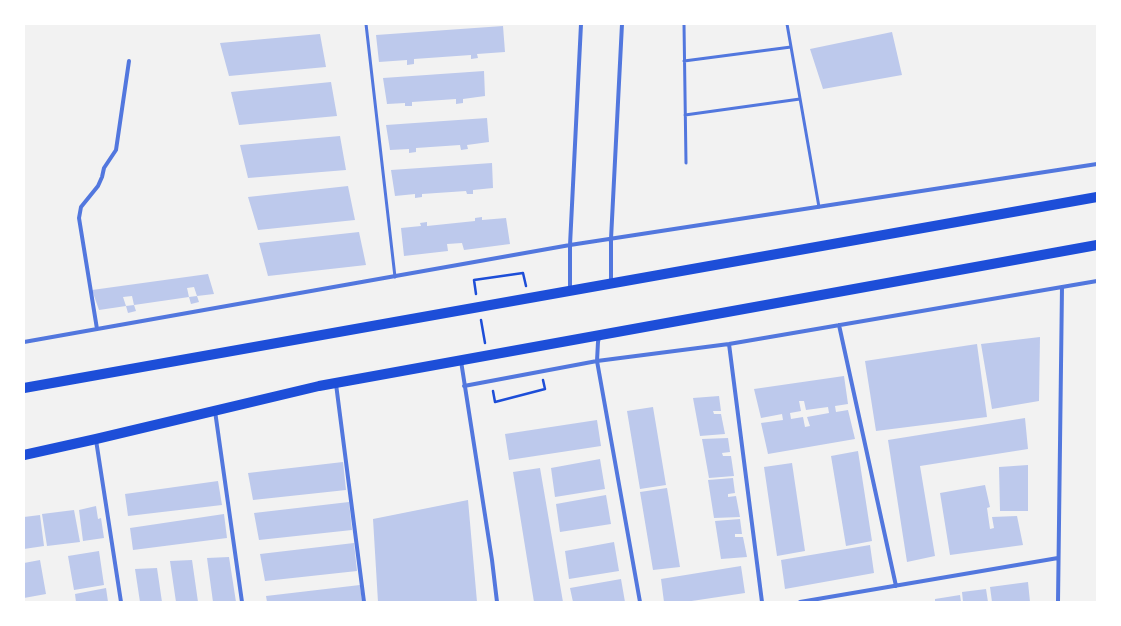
<!DOCTYPE html>
<style>
body{margin:0}
#map{position:relative;width:1121px;height:626px;overflow:hidden;background:#f2f2f2;font-family:"Exo 2",sans-serif}
canvas{display:block}
.frame{position:absolute;inset:0;border:25px solid #fff;pointer-events:none}
</style>
<div id="map">
<canvas width="1121" height="626"></canvas>
<div class="frame"></div>
</div>
<script>
const c = document.querySelector('canvas').getContext('2d');
c.lineJoin = 'round';
function paint(path, color) { c.fillStyle = color; c.fill(path, 'evenodd'); }
function trace(path, color, width, dash) { c.strokeStyle = color; c.lineWidth = width; c.lineCap = dash ? 'butt' : 'round'; c.setLineDash(dash || []); c.stroke(path); }
paint(new Path2D(`
 M 503,26 L 505,52 L 477,54 L 478,58 L 471,59 L 471,55 L 414,59 L 414,64 L 407,65 L 407,60 L 379,62 L 376,35 Z
 M 892,32 L 902,75 L 823,89 L 810,49 Z
 M 320,34 L 326,67 L 229,76 L 220,43 Z
 M 484,71 L 485,96 L 463,99 L 463,103 L 456,104 L 456,99 L 412,102 L 412,106 L 405,106 L 405,103 L 387,104 L 383,78 Z
 M 331,82 L 337,116 L 239,125 L 231,92 Z
 M 487,118 L 489,142 L 467,145 L 468,149 L 461,150 L 460,145 L 416,148 L 416,152 L 409,153 L 409,149 L 390,150 L 386,125 Z
 M 340,136 L 346,170 L 248,178 L 240,145 Z
 M 492,163 L 493,188 L 473,190 L 473,194 L 467,194 L 466,191 L 422,194 L 422,197 L 415,198 L 415,194 L 395,196 L 391,170 Z
 M 348,186 L 355,220 L 258,230 L 248,197 Z
 M 482,217 L 482,220 L 506,218 L 510,244 L 464,250 L 462,243 L 447,244 L 448,251 L 404,256 L 401,228 L 421,226 L 420,223 L 427,222 L 427,226 L 475,221 L 475,218 Z
 M 359,232 L 366,265 L 268,276 L 259,243 Z
 M 208,274 L 214,294 L 197,296 L 194,287 L 187,288 L 189,297 L 134,305 L 132,296 L 123,297 L 126,306 L 99,310 L 92,290 Z
 M 197,296 L 199,302 L 191,304 L 189,297 Z
 M 134,305 L 136,311 L 128,313 L 126,306 Z
 M 1040,337 L 1039,401 L 992,409 L 981,344 Z
 M 977,344 L 987,417 L 876,431 L 865,361 Z
 M 844,376 L 848,404 L 835,406 L 836,412 L 848,410 L 855,439 L 768,454 L 761,423 L 783,420 L 782,414 L 761,418 L 754,389 ZM 799,401 L 804,401 L 806,410 L 828,407 L 829,413 L 807,417 L 810,426 L 805,427 L 803,417 L 791,419 L 790,413 L 801,411 Z
 M 719,396 L 721,411 L 713,411 L 714,414 L 721,414 L 725,434 L 700,436 L 693,398 Z
 M 653,407 L 666,485 L 640,489 L 627,411 Z
 M 1025,418 L 1028,449 L 920,466 L 935,556 L 907,562 L 888,440 Z
 M 597,420 L 601,446 L 509,460 L 505,434 Z
 M 728,438 L 730,452 L 722,453 L 723,456 L 731,456 L 734,476 L 709,478 L 702,439 Z
 M 858,451 L 872,541 L 846,546 L 831,456 Z
 M 600,459 L 605,489 L 555,497 L 551,468 Z
 M 343,462 L 346,490 L 253,500 L 248,473 Z
 M 792,463 L 805,551 L 777,556 L 764,467 Z
 M 1028,465 L 1028,511 L 1000,511 L 999,467 Z
 M 540,468 L 563,602 L 534,602 L 513,472 Z
 M 733,478 L 735,493 L 728,494 L 728,497 L 736,496 L 740,517 L 714,518 L 708,480 Z
 M 218,481 L 222,505 L 128,516 L 125,494 Z
 M 985,485 L 990,507 L 987,508 L 990,529 L 994,528 L 992,517 L 1017,516 L 1023,545 L 950,555 L 940,493 Z
 M 667,488 L 680,567 L 653,570 L 640,492 Z
 M 606,495 L 611,524 L 560,532 L 556,504 Z
 M 468,500 L 477,602 L 378,602 L 373,519 Z
 M 349,502 L 352,530 L 259,540 L 254,513 Z
 M 96,506 L 98,519 L 101,518 L 104,538 L 83,541 L 79,510 Z
 M 74,510 L 80,542 L 47,546 L 42,514 Z
 M 224,514 L 227,538 L 133,550 L 130,528 Z
 M 40,515 L 44,546 L 24,549 L 24,517 Z
 M 740,519 L 742,534 L 735,534 L 735,537 L 743,537 L 747,557 L 721,559 L 715,521 Z
 M 614,542 L 619,571 L 569,579 L 565,551 Z
 M 354,543 L 357,571 L 265,581 L 260,554 Z
 M 870,545 L 874,573 L 785,589 L 781,560 Z
 M 99,551 L 104,585 L 74,590 L 68,556 Z
 M 229,557 L 236,602 L 213,602 L 207,558 Z
 M 40,560 L 46,594 L 24,598 L 24,563 Z
 M 192,560 L 198,602 L 176,602 L 170,561 Z
 M 741,566 L 745,593 L 685,602 L 664,602 L 661,579 Z
 M 157,568 L 162,602 L 140,602 L 135,569 Z
 M 621,579 L 625,602 L 573,602 L 570,588 Z
 M 1028,582 L 1030,602 L 992,602 L 990,587 Z
 M 360,585 L 362,602 L 267,602 L 266,596 Z
 M 106,588 L 108,602 L 76,602 L 75,594 Z
 M 986,589 L 988,602 L 963,602 L 962,592 Z
 M 960,595 L 961,602 L 935,602 L 935,599 Z`), '#bdc9ec');
trace(new Path2D(`
 M 476,294 L 474,280 L 523,273 L 526,286
 M 481,320 L 485,343
 M 493,391 L 495,402 L 545,389 L 543,380`), '#1d4ed8', 2.5);
trace(new Path2D(`
 M 366,24 L 395,277
 M 684,24 L 686,163
 M 787,24 L 819,207
 M 684,61 L 791,47
 M 685,115 L 800,99`), '#5277de', 3);
trace(new Path2D(`
 M 611,283 L 611,239 L 622,24
 M 570,289 L 570,245 L 581,24
 M 839,325 L 896,586
 M 97,329 L 79,218 L 81,207 L 98,186 L 102,177 L 104,168 L 116,150 L 129,61
 M 599,337 L 598,342 L 597,361 L 640,602
 M 24,342 L 570,245 L 1097,164
 M 729,344 L 762,602
 M 461,361 L 492,560 L 497,602
 M 336,384 L 364,602
 M 464,386 L 597,361 L 729,344 L 1097,281
 M 215,411 L 242,602
 M 96,440 L 121,602
 M 800,602 L 1058,558
 M 1058,602 L 1062,287`), '#5277de', 4);
trace(new Path2D(`
 M 24,388 L 1097,197
 M 24,455 L 96,439 L 319,386 L 1097,245`), '#1d4ed8', 10);
</script>
